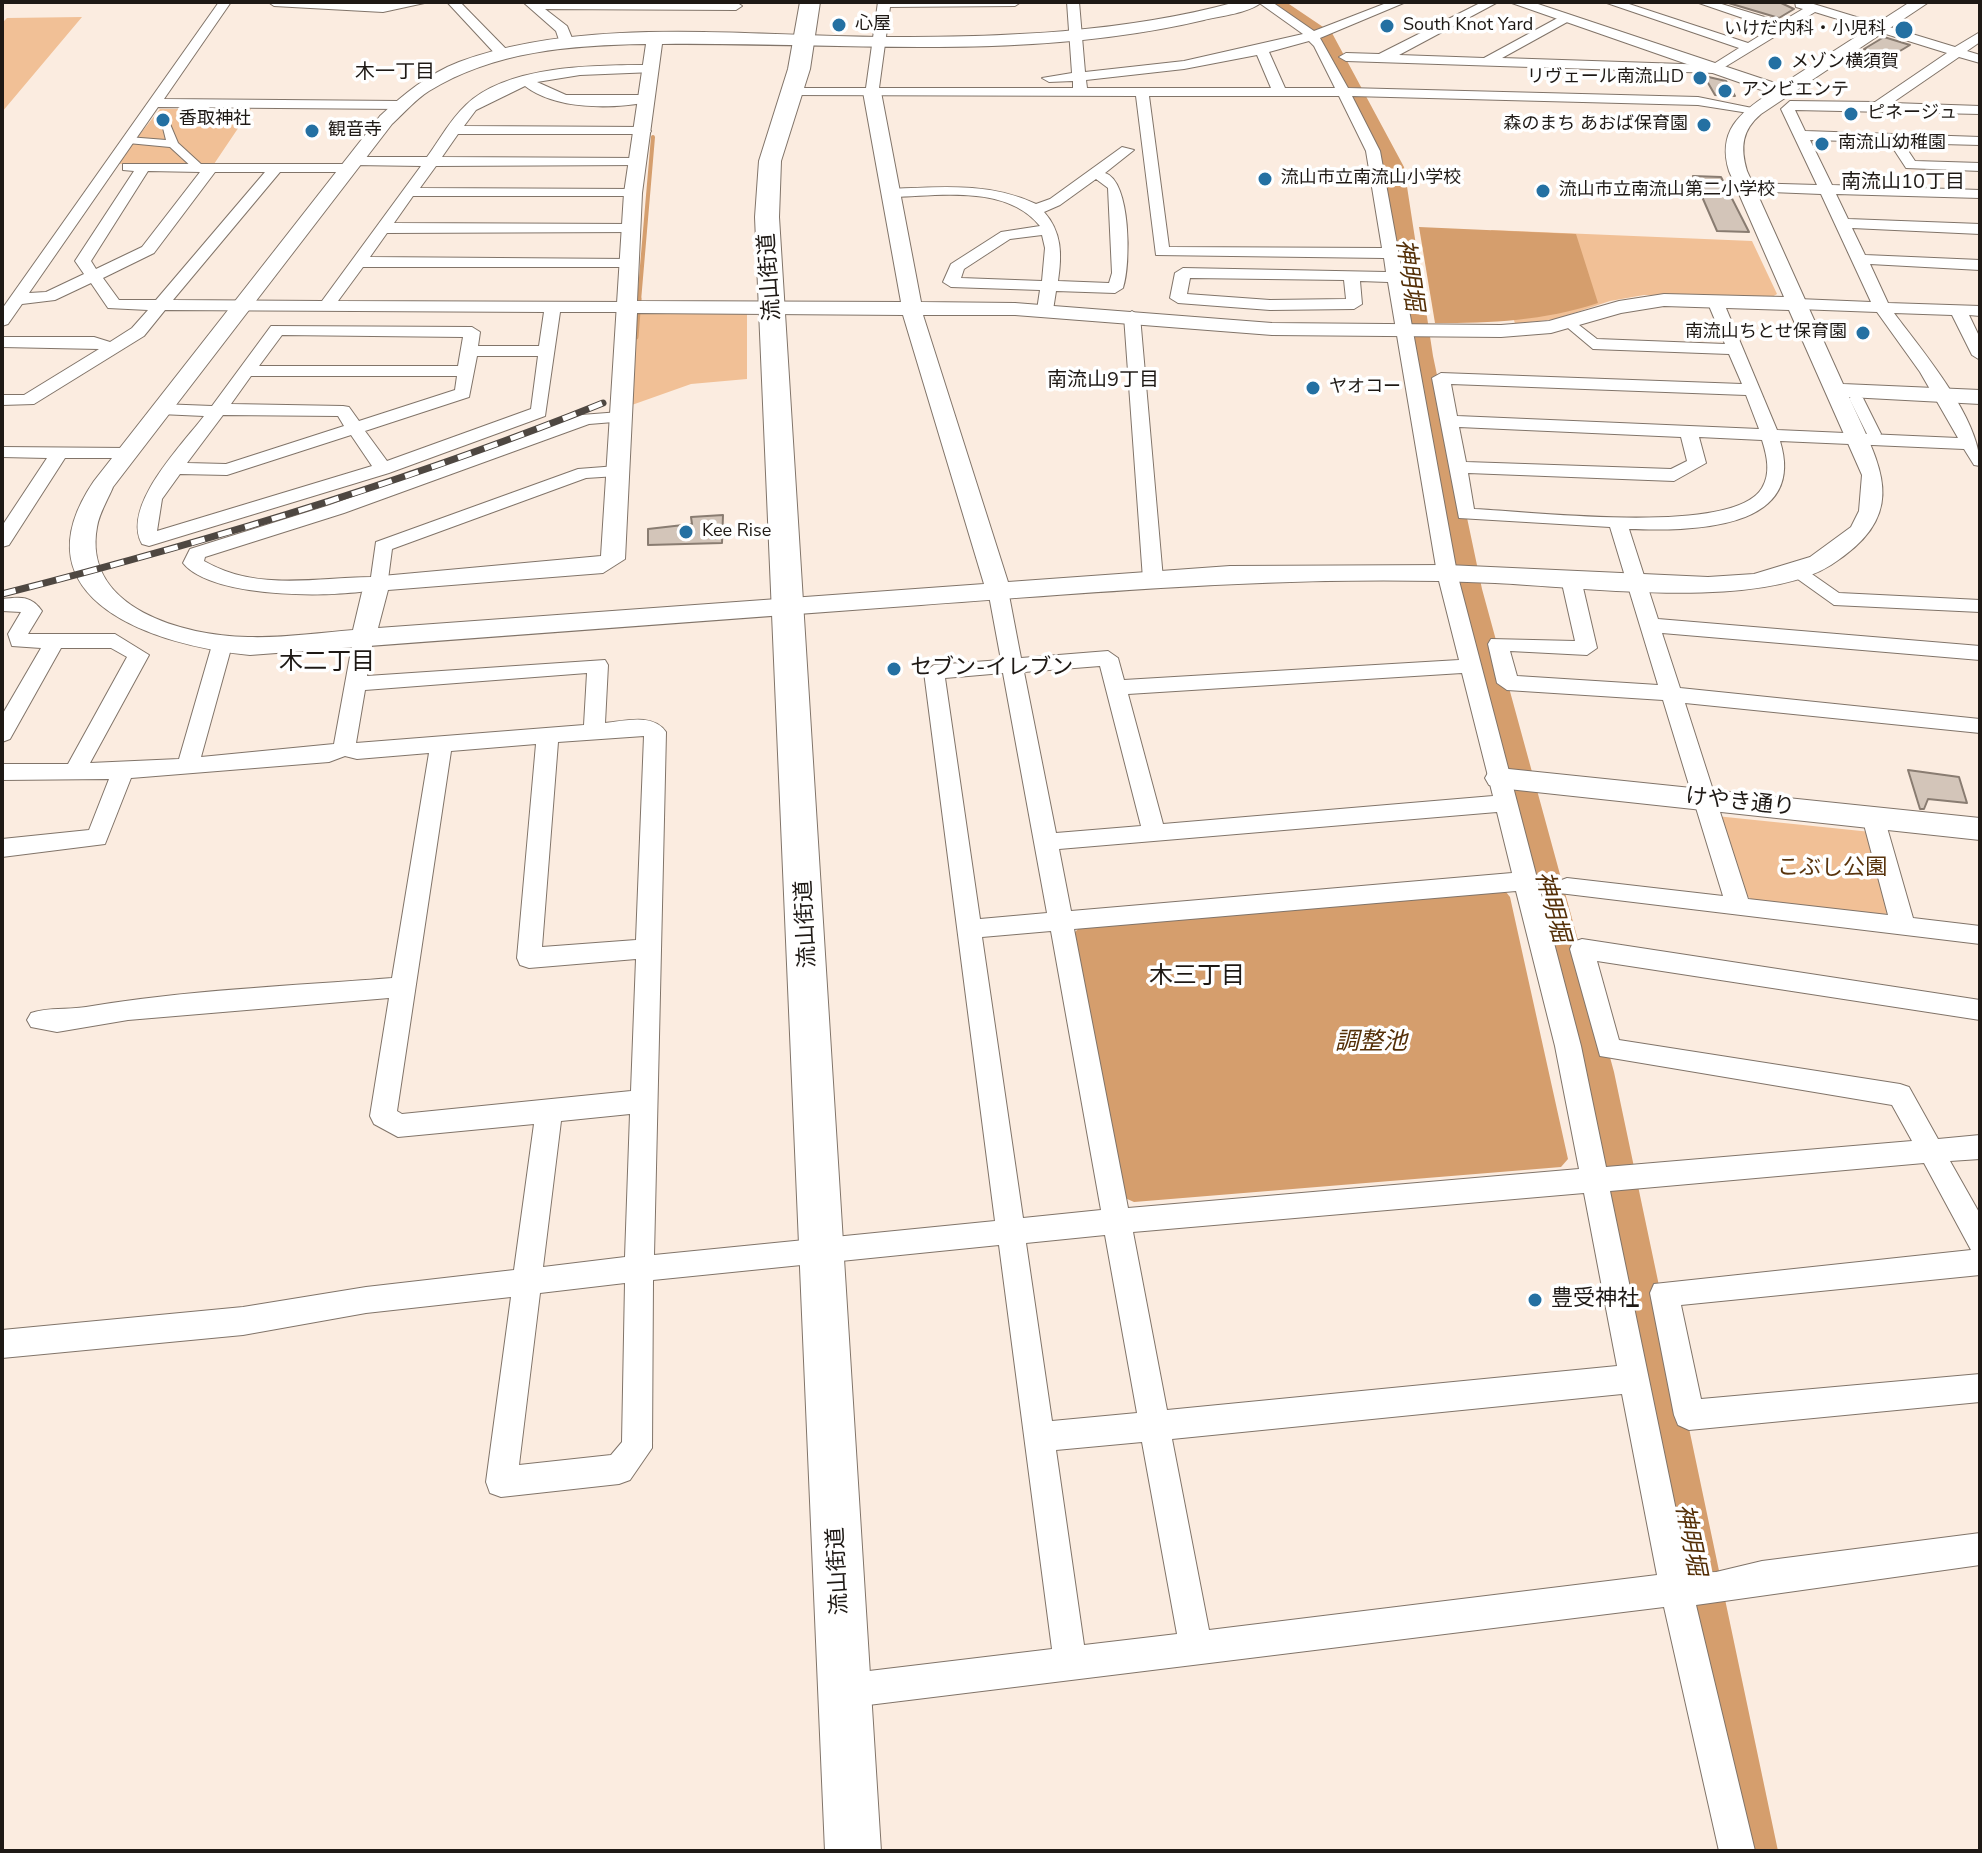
<!DOCTYPE html>
<meta charset="utf-8">
<style>
body{margin:0}
#map{position:relative;width:1982px;height:1853px;overflow:hidden;background:#fbece0;font-family:"Nunito Sans",sans-serif}
canvas{display:block}
.frame{position:absolute;inset:0;border:4px solid #1e1915;pointer-events:none}
</style>
<div id="map">
<canvas width="1982" height="1853"></canvas>
<div class="frame"></div>
</div>
<script>
const c = document.querySelector('canvas').getContext('2d');
c.lineJoin = 'round';
function paint(path, color) { c.fillStyle = color; c.fill(path, 'evenodd'); }
function trace(path, color, width, dash) { c.strokeStyle = color; c.lineWidth = width; c.lineCap = dash ? 'butt' : 'round'; c.setLineDash(dash || []); c.stroke(path); }
function write(font, color, halo, rows, align = 'center') {
  c.font = font + ' "Nunito Sans","Noto Sans JP",sans-serif'; c.lineWidth = 7; c.setLineDash([]); c.textBaseline = 'middle'; c.strokeStyle = halo; c.fillStyle = color; for (const [text, x, y, turn = 0] of rows) {
    c.save(); c.translate(x, y); c.rotate((+turn || 0) * Math.PI / 180); c.textAlign = isNaN(turn) ? turn : align; if (halo) c.strokeText(text, 0, 0); c.fillText(text, 0, 0); c.restore();
  }
}
paint(new Path2D(`
 M 82,17 L 2,112 L 2,23 L 7,18 Z
 M 160,109 L 251,109 L 214,164 L 116,164 Z
 M 1491,230 L 1752,241 L 1777,294 L 1772,297 L 1644,295 L 1610,301 L 1556,319 L 1515,324 Z
 M 640,312 L 747,313 L 747,379 L 691,384 L 629,406 L 633,315 Z
 M 1716,816 L 1871,832 L 1889,912 L 1880,917 L 1753,900 L 1743,894 Z`), '#f1c096');
paint(new Path2D(`
 M 1419,227 L 1576,234 L 1598,303 C 1543,321 1493,323 1435,323 Z
 M 1506,892 L 1510,897 L 1568,1159 L 1561,1167 L 1134,1202 L 1125,1198 L 1074,933 L 1079,928 Z`), '#d59e6d');
trace(new Path2D(`
 M 639,301 L 653,137`), '#d59e6d', 4);
trace(new Path2D(`
 M 636,337 L 639,299`), '#d59e6d', 5);
paint(new Path2D(`
 M 1265,2 L 1286,2 L 1332,33 L 1404,167 L 1433,356 L 1482,589 L 1614,1072 L 1778,1851 L 1724,1851 L 1576,1072 L 1452,589 L 1407,356 L 1382,167 L 1317,40 Z`), '#d59e6d');
const building = new Path2D(`
 M 1725,2 L 1779,2 L 1794,9 L 1779,18 Z
 M 1884,37 L 1910,45 L 1890,57 L 1864,49 Z
 M 1704,76 L 1726,81 L 1735,96 L 1715,95 Z
 M 1693,176 L 1721,177 L 1749,232 L 1717,231 Z
 M 723,515 L 722,543 L 648,545 L 648,529 L 692,524 L 691,517 Z
 M 1908,770 L 1959,777 L 1967,803 L 1928,799 L 1924,809 L 1920,809 Z`);
paint(building, '#d3c5b9');
trace(building, '#897c71', 2);
const pedestrian = new Path2D(`
 M 162,124 L 170,124 L 178,143 L 202,165 L 202,169 L 194,169 L 170,147 L 128,143 L 123,140 L 128,137 L 166,140 Z
 M 1856,394 L 1863,398 L 1881,434 L 1879,437 L 1874,438 L 1867,434 L 1849,398 Z`);
const minor = new Path2D(`
 M 219,2 L 231,2 L 164,99 L 399,101 L 406,105 L 399,109 L 158,107 L 29,293 L 46,292 L 84,274 L 75,261 L 134,171 L 123,170 L 123,164 L 349,164 L 349,158 L 354,157 L 427,157 C 441,138 449,121 466,105 C 507,65 596,65 649,65 L 656,69 L 654,72 L 580,75 L 537,82 L 566,95 L 644,95 L 649,96 L 649,102 C 611,109 556,110 525,86 L 476,110 L 464,126 L 644,127 L 651,131 L 649,134 L 458,134 L 442,157 L 638,158 L 645,162 L 643,165 L 436,166 L 420,188 L 633,189 L 640,193 L 638,196 L 413,196 L 394,223 L 631,224 L 639,229 L 636,232 L 387,233 L 370,257 L 629,259 L 637,264 L 635,267 L 363,267 L 338,301 L 627,302 L 635,307 L 627,312 L 560,312 L 545,416 L 389,473 L 149,546 L 142,544 C 121,506 182,445 204,416 L 160,414 L 151,409 L 160,404 L 212,406 L 271,326 L 472,327 L 480,332 L 478,346 L 539,346 L 544,312 L 165,310 L 144,336 L 34,404 L 2,405 L 2,395 L 24,395 L 99,349 L 2,347 L 2,337 L 94,337 L 110,342 L 132,328 L 148,310 L 108,308 L 91,283 L 55,300 L 22,304 L 8,324 L 2,326 L 2,309 ZM 354,165 L 421,166 L 322,301 L 173,300 L 280,172 L 349,172 L 354,171 ZM 148,171 L 200,172 L 142,247 L 96,269 L 91,261 ZM 215,172 L 265,172 L 156,300 L 119,300 L 103,278 L 154,253 ZM 282,335 L 463,337 L 458,366 L 259,366 ZM 477,356 L 538,356 L 531,409 L 387,461 L 365,431 L 469,397 ZM 251,376 L 457,376 L 455,390 L 359,421 L 349,407 L 343,406 L 231,404 ZM 223,415 L 338,416 L 344,426 L 226,464 L 187,463 ZM 351,435 L 372,466 L 157,531 L 162,499 L 180,474 L 227,475 Z
 M 268,2 L 429,2 L 383,12 L 274,6 Z
 M 447,2 L 460,2 L 509,52 L 509,58 L 499,58 Z
 M 523,2 L 736,2 L 742,6 L 736,10 L 545,9 L 567,26 L 574,43 L 567,47 L 560,43 L 556,31 Z
 M 878,2 L 1021,2 L 1015,6 L 890,7 L 879,88 L 1073,88 L 1073,81 L 1049,82 L 1042,78 L 1072,73 L 1067,2 L 1079,2 L 1085,72 L 1184,61 L 1303,34 L 1258,2 L 1272,2 L 1314,31 L 1389,2 L 1406,2 L 1320,38 L 1348,88 L 1698,97 L 1762,110 L 1755,114 L 1698,105 L 1352,96 L 1380,151 L 1457,573 L 1581,1046 L 1606,1167 L 1912,1141 L 1892,1105 L 1600,1056 L 1570,949 L 1573,942 L 1582,939 L 1980,1000 L 1980,1020 L 1597,961 L 1619,1040 L 1900,1084 L 1909,1087 L 1938,1139 L 1980,1135 L 1980,1159 L 1950,1161 L 1980,1214 L 1980,1275 L 1681,1305 L 1701,1399 L 1980,1374 L 1980,1402 L 1689,1430 L 1678,1425 L 1674,1415 L 1650,1293 L 1654,1284 L 1971,1250 L 1924,1163 L 1610,1191 L 1689,1573 L 1716,1572 L 1762,1561 L 1980,1533 L 1980,1565 L 1696,1605 L 1755,1851 L 1719,1851 L 1664,1607 L 844,1708 L 832,1703 L 827,1691 L 832,1679 L 844,1674 L 1052,1649 L 999,1245 L 653,1280 L 652,1448 L 630,1480 L 619,1484 L 501,1497 L 490,1493 L 486,1482 L 511,1297 L 366,1313 L 243,1335 L 2,1358 L 2,1330 L 243,1307 L 366,1287 L 514,1270 L 534,1124 L 398,1137 L 374,1124 L 370,1116 L 389,998 L 128,1020 L 57,1032 L 31,1027 L 27,1020 L 31,1013 C 47,1007 68,1010 86,1007 C 186,990 290,986 392,978 L 429,753 L 357,759 L 345,756 L 329,762 L 131,778 L 105,844 L 2,857 L 2,839 L 89,830 L 109,779 L 2,780 L 2,764 L 68,764 L 127,657 L 111,648 L 61,648 L 10,739 L 2,742 L 2,715 L 41,648 L 12,646 L 8,634 L 21,612 L 2,611 L 2,599 C 20,597 31,595 42,611 L 28,634 L 115,634 L 149,655 L 90,763 L 179,759 L 212,645 L 222,638 L 232,645 L 201,757 L 334,744 L 353,640 L 363,633 L 373,640 L 367,676 L 605,660 L 608,665 L 605,723 C 625,721 653,713 666,732 L 654,1255 L 995,1221 L 924,672 L 934,665 L 1001,660 L 988,590 L 991,586 L 998,584 L 1008,590 L 1021,658 L 1108,651 L 1118,658 L 1124,680 L 1459,660 L 1437,573 L 1388,282 L 1360,281 L 1362,304 L 1354,309 L 1270,310 L 1178,303 L 1170,298 L 1175,273 L 1183,268 L 1386,272 L 1384,258 L 1156,255 L 1136,96 L 788,95 L 788,89 L 793,88 L 866,88 ZM 1309,41 L 1314,46 L 1335,88 L 1285,88 L 1269,52 ZM 1257,55 L 1271,88 L 1087,88 L 1086,80 L 1184,69 ZM 1149,96 L 1339,96 L 1366,151 L 1382,248 L 1169,247 ZM 1190,278 L 1344,280 L 1346,299 L 1270,300 L 1187,294 ZM 1100,666 L 1141,826 L 1056,833 L 1024,672 ZM 587,673 L 584,725 L 356,743 L 365,690 ZM 1003,673 L 1047,913 L 980,919 L 945,678 ZM 1462,673 L 1493,796 L 1163,824 L 1128,694 ZM 644,736 L 636,940 L 542,947 L 558,742 ZM 536,744 L 517,958 L 520,965 L 529,968 L 636,959 L 631,1091 L 402,1114 L 397,1111 L 451,751 ZM 1497,812 L 1512,873 L 1071,911 L 1059,849 ZM 1516,891 L 1555,1046 L 1579,1169 L 1128,1208 L 1074,929 ZM 1051,931 L 1101,1210 L 1023,1218 L 982,937 ZM 630,1114 L 625,1257 L 543,1267 L 561,1121 ZM 1584,1193 L 1617,1366 L 1167,1410 L 1133,1232 ZM 1105,1235 L 1137,1413 L 1052,1421 L 1026,1243 ZM 625,1283 L 622,1442 L 611,1455 L 519,1465 L 540,1293 ZM 1622,1394 L 1657,1575 L 1209,1630 L 1172,1439 ZM 1142,1442 L 1177,1634 L 1084,1645 L 1056,1450 Z
 M 1482,2 L 1498,2 L 1399,55 L 1484,58 L 1565,14 L 1571,18 L 1569,21 L 1502,58 L 1712,65 L 1739,48 L 1604,2 L 1623,2 L 1748,43 L 1772,28 L 1696,2 L 1715,2 L 1781,22 L 1803,9 L 1796,7 L 1795,2 L 1807,2 L 1955,47 L 1980,32 L 1980,42 L 1967,51 L 1980,55 L 1980,63 L 1959,57 L 1892,103 L 1980,106 L 1980,114 L 1795,110 L 1805,131 L 1980,137 L 1980,145 L 1903,143 L 1915,161 L 1980,163 L 1980,171 L 1906,168 L 1889,142 L 1810,140 L 1832,185 L 1980,190 L 1980,198 L 1836,194 L 1848,219 L 1980,224 L 1980,234 L 1852,228 L 1865,255 L 1980,260 L 1980,270 L 1870,264 L 1888,303 L 1980,306 L 1980,316 L 1969,315 L 1980,338 L 1980,360 L 1972,355 L 1952,315 L 1894,313 C 1923,352 1980,418 1980,466 L 1974,465 L 1964,449 L 1780,441 C 1808,532 1688,531 1629,529 L 1658,619 L 1980,646 L 1980,660 L 1662,633 L 1680,688 L 1980,719 L 1980,733 L 1685,703 L 1748,899 L 1888,915 L 1862,817 L 1873,809 L 1884,817 L 1913,918 L 1980,926 L 1980,944 L 1559,893 L 1555,887 L 1559,881 L 1567,878 L 1723,896 L 1663,700 L 1507,690 L 1497,683 L 1488,644 L 1491,639 L 1575,641 L 1561,579 L 1571,573 L 1581,579 L 1597,648 L 1587,655 L 1510,651 L 1517,676 L 1658,685 L 1610,527 L 1459,518 L 1432,378 L 1441,373 L 1742,384 L 1729,354 L 1593,349 L 1562,323 L 1570,318 L 1597,339 L 1725,344 L 1707,301 L 1715,296 L 1723,301 L 1777,430 L 1958,438 L 1920,372 L 1877,312 L 1798,309 L 1790,304 L 1798,299 L 1871,302 L 1821,194 L 1746,191 L 1739,187 L 1746,183 L 1817,185 L 1781,109 L 1790,101 L 1875,102 L 1947,53 L 1815,12 L 1715,73 L 1346,61 L 1339,57 L 1346,53 L 1379,54 ZM 1451,384 L 1746,395 L 1759,429 L 1457,416 ZM 1459,427 L 1681,437 L 1687,461 L 1671,469 L 1466,462 ZM 1699,437 L 1762,440 C 1767,456 1771,473 1762,488 C 1733,537 1528,511 1474,509 L 1468,473 L 1674,481 L 1706,463 Z
 M 1122,147 L 1134,150 L 1105,173 C 1131,181 1131,265 1123,288 L 1115,293 L 1056,291 L 1053,310 L 1045,315 L 1037,310 L 1040,290 L 951,287 L 943,282 L 951,264 L 1001,232 L 1040,226 C 1006,184 939,196 890,197 L 883,193 L 890,189 C 940,187 990,182 1036,204 L 1050,199 ZM 1096,179 L 1108,188 L 1112,273 L 1109,283 L 1058,281 C 1062,255 1062,232 1044,212 L 1060,205 ZM 1042,235 L 1045,248 L 1042,281 L 961,278 L 964,269 L 1010,239 Z
 M 1132,311 L 1140,316 L 1163,579 L 1153,585 L 1143,579 L 1124,316 Z
 M 620,412 L 629,417 L 626,421 L 589,424 L 344,513 L 205,557 L 204,561 C 256,591 313,578 371,577 L 376,542 L 578,469 L 617,466 L 626,471 L 617,476 L 586,478 L 392,549 L 387,587 C 345,599 212,600 183,563 L 190,549 L 330,505 L 581,415 Z
 M 2,447 L 127,448 L 136,453 L 127,458 L 65,458 L 9,545 L 2,547 L 2,526 L 47,458 L 2,457 Z
 M 1799,565 L 1839,593 L 1980,600 L 1980,612 L 1834,605 L 1792,575 L 1789,571 Z`);
const tertiary = new Path2D(`
 M 1236,2 L 1262,2 C 1249,13 1221,16 1204,20 C 1027,62 843,42 662,44 L 642,193 L 637,301 L 901,302 L 863,92 L 872,87 L 881,92 L 921,302 L 1015,303 L 1272,323 L 1501,325 L 1549,321 L 1619,301 L 1664,294 L 1784,297 L 1729,171 C 1717,132 1739,113 1770,93 L 1509,2 L 1532,2 L 1781,85 L 1910,2 L 1929,2 L 1761,114 C 1742,130 1740,147 1747,171 L 1843,384 L 1980,390 L 1980,404 L 1849,397 C 1881,468 1912,513 1831,565 C 1758,611 1582,587 1495,583 C 1303,574 1112,591 921,605 C 697,621 473,638 250,655 C 158,646 12,601 94,481 L 380,116 C 404,94 428,74 459,62 C 585,15 754,37 887,37 C 1005,37 1122,33 1236,2 ZM 646,44 L 624,193 L 601,556 L 371,577 L 362,592 L 353,630 C 318,633 283,638 248,637 C 185,636 82,609 97,527 C 99,514 108,499 113,487 L 392,124 C 404,113 416,99 429,91 C 494,51 572,45 646,44 ZM 1664,306 L 1789,310 L 1862,475 L 1859,511 L 1851,527 L 1810,557 L 1754,574 L 1708,577 L 1447,565 L 1230,566 L 1008,582 L 923,315 L 1015,315 L 1272,335 L 1501,337 L 1551,333 L 1621,313 ZM 637,313 L 903,315 L 984,584 L 378,628 L 388,590 L 603,573 L 625,559 Z
 M 1499,768 L 1980,818 L 1980,840 L 1499,788 L 1489,785 L 1485,778 L 1489,771 Z`);
const primary = new Path2D(`
 M 800,2 L 820,2 L 810,69 L 781,161 L 779,217 L 881,1851 L 825,1851 L 755,217 L 759,161 L 788,69 Z`);
trace(pedestrian, '#817469', 2);
trace(minor, '#817469', 2);
trace(tertiary, '#817469', 2);
trace(primary, '#817469', 2);
paint(pedestrian, '#fff');
paint(minor, '#fff');
paint(tertiary, '#fff');
paint(primary, '#fff');
const rail = new Path2D(`
 M 2,594 C 207,542 407,482 603,403`);
trace(rail, '#4e4741', 7);
trace(rail, '#fff', 5, [14]);
for (const [x, y, r, color] of [
 [839,25,8,"#2470a2"],
 [1387,26,8,"#2470a2"],
 [1904,30,10,"#2470a2"],
 [1775,63,8,"#2470a2"],
 [1700,78,8,"#2470a2"],
 [1725,91,8,"#2470a2"],
 [1851,114,8,"#2470a2"],
 [163,120,8,"#2470a2"],
 [1704,125,8,"#2470a2"],
 [312,131,8,"#2470a2"],
 [1822,144,8,"#2470a2"],
 [1265,179,8,"#2470a2"],
 [1543,191,8,"#2470a2"],
 [1863,333,8,"#2470a2"],
 [1313,388,8,"#2470a2"],
 [686,532,8,"#2470a2"],
 [894,669,8,"#2470a2"],
 [1535,1300,8,"#2470a2"]
]) { const dot = new Path2D(); dot.arc(x, y, r, 0, 2 * Math.PI); c.fillStyle = color; c.fill(dot); trace(dot, '#fff', 3); }
write('18px', '#1e1915', '#fff', [
 ["心屋",855,25],
 ["South Knot Yard",1403,26],
 ["いけだ内科・小児科",1886,30,"right"],
 ["メゾン横須賀",1791,63],
 ["リヴェール南流山D",1684,78,"right"],
 ["アンビエンテ",1741,91],
 ["ピネージュ",1867,114],
 ["香取神社",179,120],
 ["森のまち あおば保育園",1688,125,"right"],
 ["観音寺",328,131],
 ["南流山幼稚園",1838,144],
 ["流山市立南流山小学校",1281,179],
 ["流山市立南流山第二小学校",1559,191],
 ["南流山ちとせ保育園",1847,333,"right"],
 ["ヤオコー",1329,388],
 ["Kee Rise",702,532]
], 'left');
write('20px', '#1e1915', '#fff', [
 ["木一丁目",395,73],
 ["南流山10丁目",1903,183],
 ["南流山9丁目",1103,381]
]);
write('22px', '#1e1915', '#fff', [
 ["流山街道",771,277,-94],
 ["けやき通り",1740,803,6],
 ["流山街道",807,924,-93],
 ["流山街道",839,1571,-93]
]);
write('22px', '#1e1915', '#fff', [
 ["セブン-イレブン",910,669],
 ["豊受神社",1551,1300]
], 'left');
write('22px', '#59340d', '#fff', [
 ["こぶし公園",1832,869]
]);
write('italic 24px', '#542f07', '#fff', [
 ["神明堀",1408,275,82],
 ["神明堀",1551,907,75],
 ["調整池",1371,1043],
 ["神明堀",1689,1540,79]
]);
write('24px', '#1e1915', '#fff', [
 ["木二丁目",327,663],
 ["木三丁目",1197,977]
]);
</script>
